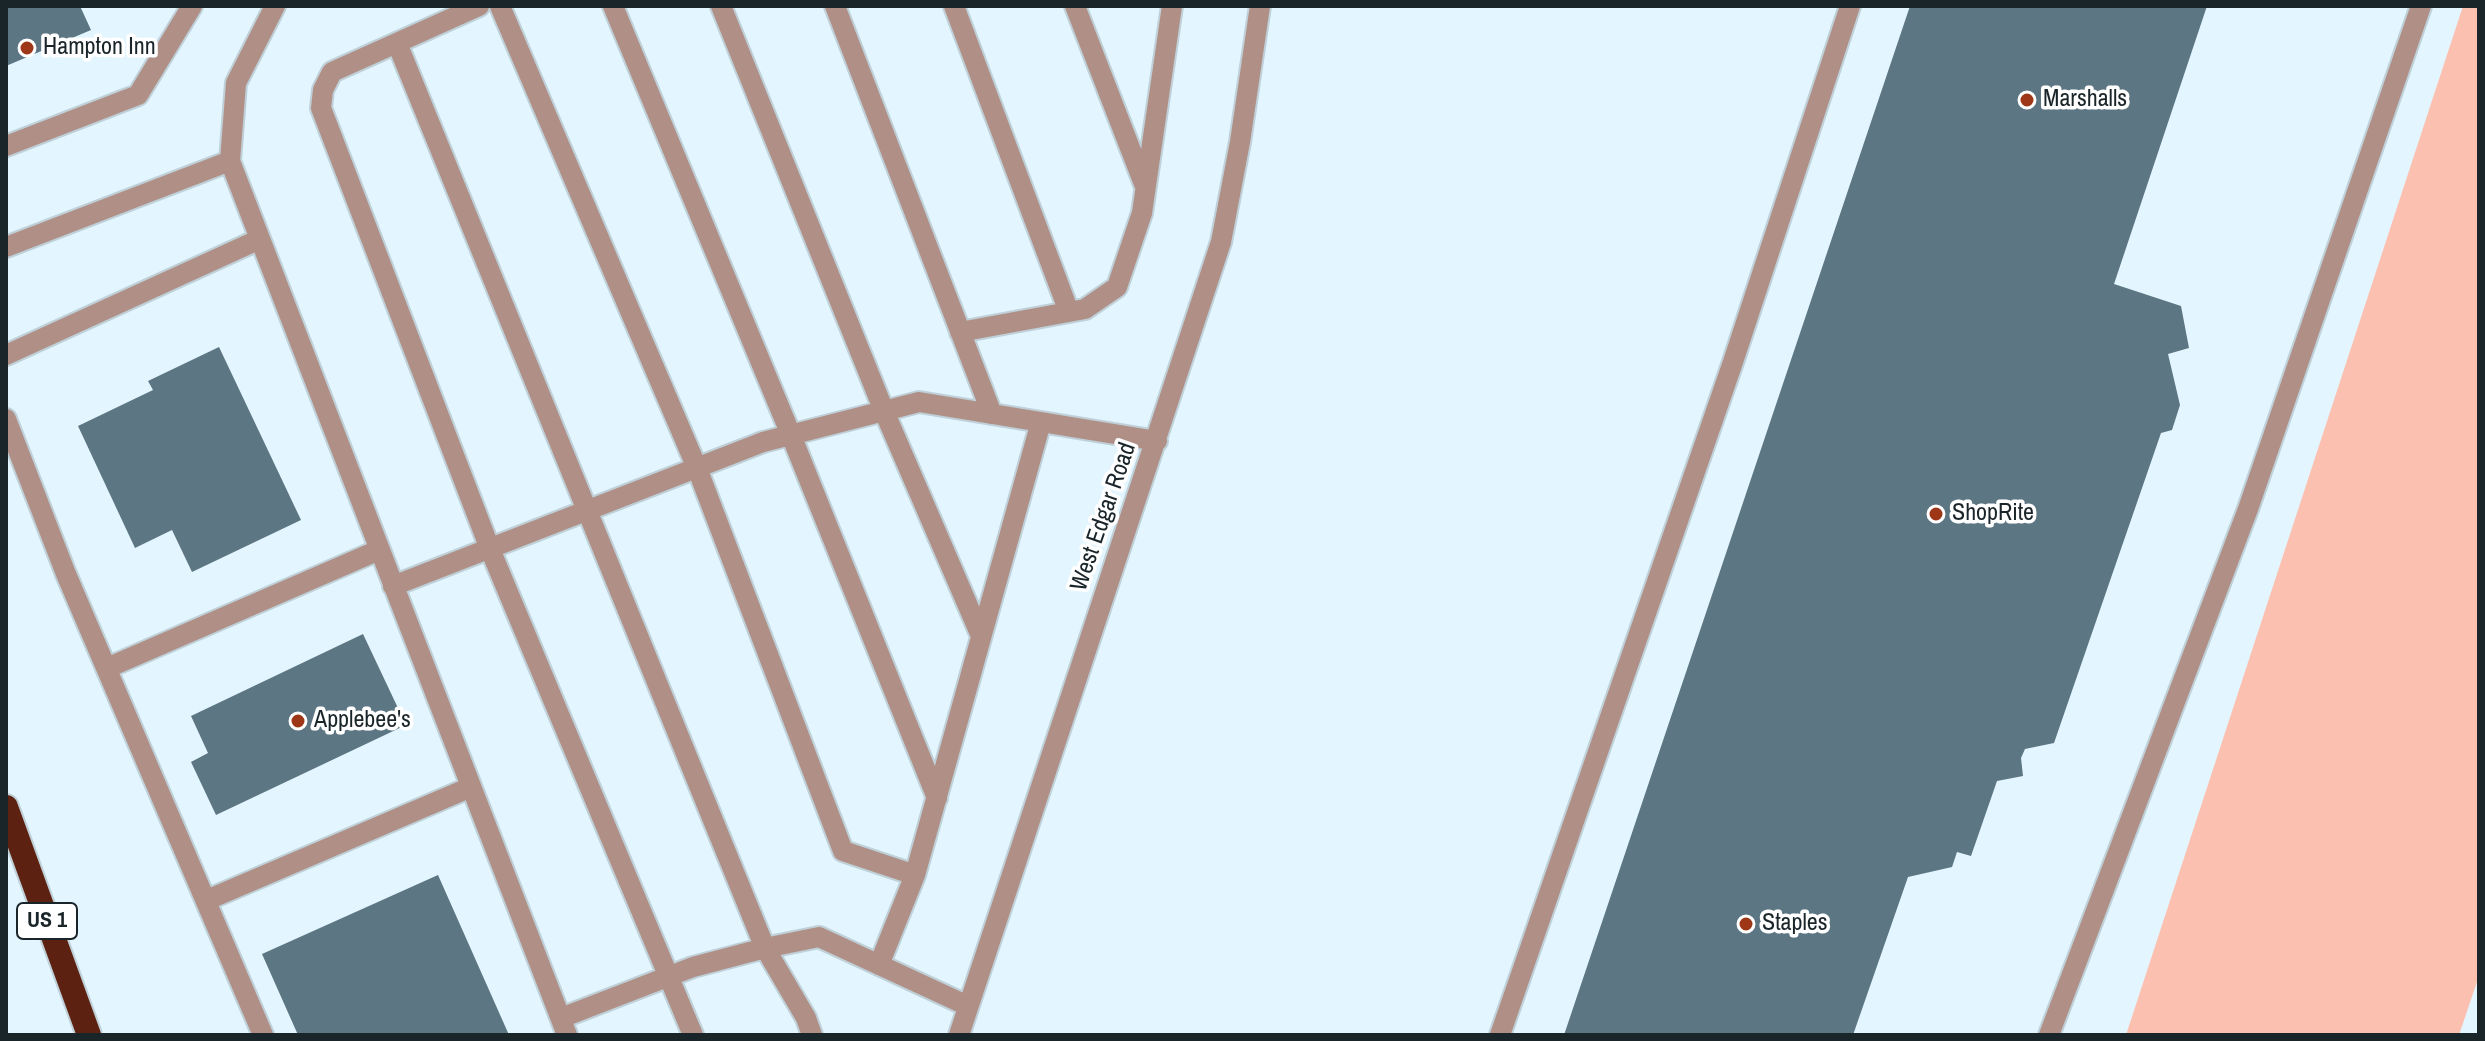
<!DOCTYPE html>
<style>
body{margin:0}
#map{position:relative;width:2485px;height:1041px;overflow:hidden;background:#e3f5fe;font-family:"Archivo Narrow",sans-serif}
canvas{display:block}
.frame{position:absolute;inset:0;border:8px solid #1a252a;pointer-events:none}
</style>
<div id="map">
<canvas width="2485" height="1041"></canvas>
<div class="frame"></div>
</div>
<script>
const c = document.querySelector('canvas').getContext('2d');
c.lineJoin = 'round';
function paint(path, color) { c.fillStyle = color; c.fill(path, 'evenodd'); }
function trace(path, color, width, dash) { c.strokeStyle = color; c.lineWidth = width; c.lineCap = dash ? 'butt' : 'round'; c.setLineDash(dash || []); c.stroke(path); }
function write(font, color, halo, rows, align = 'center') {
  c.font = font + ' "Archivo Narrow",sans-serif'; c.lineWidth = 7; c.setLineDash([]); c.textBaseline = 'middle'; c.strokeStyle = halo; c.fillStyle = color; for (const [text, x, y, turn = 0] of rows) {
    c.save(); c.translate(x, y); c.rotate((+turn || 0) * Math.PI / 180); c.textAlign = isNaN(turn) ? turn : align; if (halo) c.strokeText(text, 0, 0); c.fillText(text, 0, 0); c.restore();
  }
}
paint(new Path2D(`
 M 2463,6 L 2479,6 L 2479,976 L 2459,1035 L 2126,1035 Z`), '#fcc0b0');
paint(new Path2D(`
 M 6,6 L 80,6 L 91,30 L 6,66 Z
 M 1910,6 L 2207,6 L 2114,284 L 2181,306 L 2189,348 L 2168,354 L 2180,405 L 2172,430 L 2161,433 L 2054,743 L 2025,749 L 2021,758 L 2023,776 L 1997,781 L 1971,856 L 1957,852 L 1952,867 L 1908,877 L 1853,1035 L 1564,1035 Z
 M 219,347 L 301,520 L 192,572 L 172,530 L 135,548 L 78,426 L 153,390 L 148,381 Z
 M 363,634 L 406,725 L 216,815 L 191,762 L 208,753 L 191,716 Z
 M 438,875 L 509,1035 L 298,1035 L 262,954 Z`), '#5c7683');
const lane = new Path2D(`
 M 275,6 L 236,83 L 230,161 L 567,1035
 M 479,6 L 332,72 L 323,90 L 321,108 L 490,549 L 693,1035
 M 500,6 L 697,468 L 843,851 L 915,875 L 1041,422
 M 613,6 L 791,435 L 937,798
 M 721,6 L 884,411 L 981,636
 M 835,6 L 992,414
 M 954,6 L 1069,312
 M 1075,6 L 1144,184
 M 397,43 L 765,948 L 806,1018 L 812,1035
 M 6,146 L 138,95 L 192,6
 M 6,247 L 230,161
 M 960,332 L 1085,309 L 1117,287 L 1142,213 L 1172,6
 M 6,355 L 260,239
 M 6,419 L 66,574 L 263,1035
 M 393,586 L 763,442 L 919,402 L 1157,441
 M 107,668 L 379,550
 M 207,900 L 471,787
 M 879,965 L 915,875
 M 561,1018 L 693,967 L 765,948 L 819,937 L 968,1006
 M 959,1035 L 1221,242 L 1240,142 L 1260,6
 M 1500,1035 L 1733,362 L 1850,6
 M 2049,1035 L 2248,509 L 2421,6`);
const highway = new Path2D(`
 M 6,807 L 89,1035`);
trace(lane, '#bfd0d8', 24);
trace(highway, '#bfd0d8', 28);
trace(lane, '#af8f86', 20);
trace(highway, '#5c2110', 24);
for (const [x, y, r, color] of [
 [27,48,8,"#9e3618"],
 [2027,100,8,"#9e3618"],
 [1936,514,8,"#9e3618"],
 [298,721,8,"#9e3618"],
 [1746,924,8,"#9e3618"]
]) { const dot = new Path2D(); dot.arc(x, y, r, 0, 2 * Math.PI); c.fillStyle = color; c.fill(dot); trace(dot, '#fff', 3); }
for (const [x, y, w] of [
 [47,921,60]
]) { const box = new Path2D(); box.roundRect(x - w / 2, y - 18, w, 36, 6); c.fillStyle = '#fff'; c.fill(box); trace(box, '#1a252a', 2); }
write('bold 22px', '#1a252a', null, [
 ["US 1",47,921]
]);
write('24px', '#1a252a', '#fff', [
 ["Hampton Inn",43,48],
 ["Marshalls",2043,100],
 ["ShopRite",1952,514],
 ["Applebee's",314,721],
 ["Staples",1762,924]
], 'left');
write('24px', '#1a252a', '#fff', [
 ["West Edgar Road",1104,517,-71]
]);
</script>
